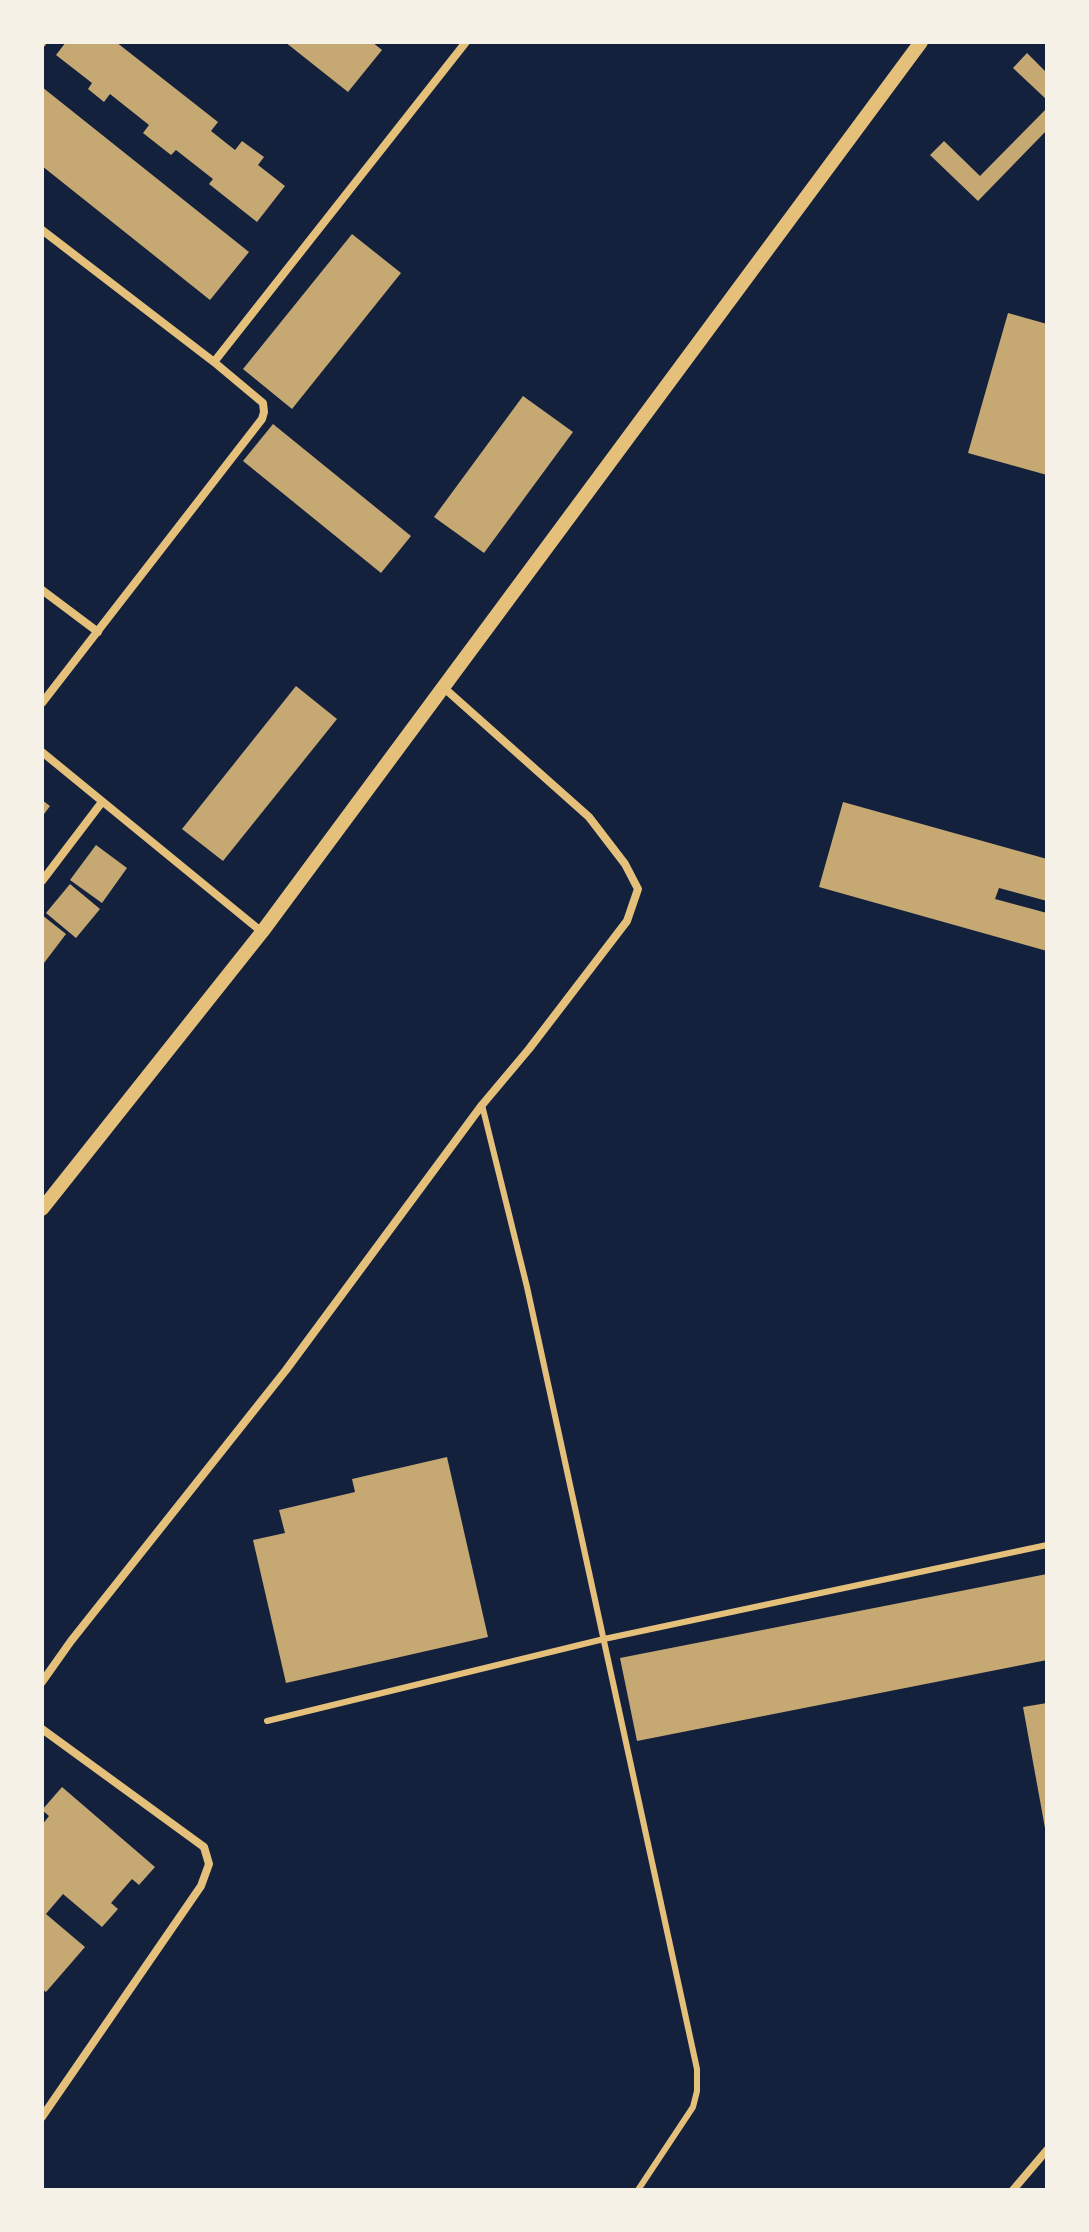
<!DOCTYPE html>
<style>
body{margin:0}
#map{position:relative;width:1089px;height:2232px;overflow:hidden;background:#14213d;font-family:Karla,sans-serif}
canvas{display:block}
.frame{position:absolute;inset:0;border:44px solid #f6f1e7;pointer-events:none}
</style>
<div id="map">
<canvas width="1089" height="2232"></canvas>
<div class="frame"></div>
</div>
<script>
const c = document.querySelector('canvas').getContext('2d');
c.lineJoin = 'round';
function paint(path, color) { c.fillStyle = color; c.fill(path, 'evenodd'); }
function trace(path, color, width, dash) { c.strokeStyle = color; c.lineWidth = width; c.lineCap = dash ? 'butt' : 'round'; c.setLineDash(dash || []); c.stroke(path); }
paint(new Path2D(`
 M 66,42 L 116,42 L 218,122 L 211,131 L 235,150 L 242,141 L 264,157 L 258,165 L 285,186 L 257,222 L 209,184 L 213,179 L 176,150 L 171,155 L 143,133 L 149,125 L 110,94 L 104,102 L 88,89 L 92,83 L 56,55 Z
 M 285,42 L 372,42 L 382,50 L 348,92 Z
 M 1027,53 L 1047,73 L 1047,100 L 1013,68 Z
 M 42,87 L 249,252 L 210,300 L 42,166 Z
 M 1047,108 L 1047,130 L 978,201 L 930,155 L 944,141 L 980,176 Z
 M 352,234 L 401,273 L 292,409 L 243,369 Z
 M 1008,313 L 1047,324 L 1047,475 L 968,453 Z
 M 523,396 L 573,432 L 484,553 L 434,517 Z
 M 273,424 L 411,536 L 381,573 L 243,461 Z
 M 296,686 L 337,719 L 223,861 L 182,829 Z
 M 42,800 L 50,806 L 42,817 Z
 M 843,802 L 1047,859 L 1047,901 L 999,888 L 995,899 L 1047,913 L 1047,951 L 819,887 Z
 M 96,845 L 127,868 L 102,903 L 70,880 Z
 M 70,884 L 100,909 L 76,938 L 46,913 Z
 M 42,915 L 66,934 L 44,963 L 42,961 Z
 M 447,1457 L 488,1637 L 286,1683 L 253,1540 L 285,1533 L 279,1510 L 355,1492 L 352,1479 Z
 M 1047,1574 L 1047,1660 L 637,1741 L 620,1658 Z
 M 1047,1703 L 1047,1828 L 1045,1828 L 1023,1707 Z
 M 62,1787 L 155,1867 L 139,1885 L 132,1879 L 111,1903 L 118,1909 L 102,1927 L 63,1894 L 46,1914 L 85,1947 L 46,1992 L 42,1989 L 42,1825 L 49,1816 L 42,1810 Z`), '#c6a872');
trace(new Path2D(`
 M 482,1105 L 527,1287 L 697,2069 L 697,2091 L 693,2107 L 638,2190
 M 267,1721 L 604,1639 L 1047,1545`), '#e5c07b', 6);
trace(new Path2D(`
 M 42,43 L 42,42
 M 42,230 L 214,362 L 263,403 L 264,412 L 262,419 L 42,703
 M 214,362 L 466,42
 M 42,590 L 98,632
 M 42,752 L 262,932
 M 42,881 L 102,802
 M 42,1682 L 71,1641 L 286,1370 L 482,1105 L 529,1049 L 627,921 L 638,889 L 625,864 L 589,817 L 443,687
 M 42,1729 L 204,1847 L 209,1864 L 201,1886 L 42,2117
 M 1013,2190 L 1047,2150`), '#e5c07b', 8);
trace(new Path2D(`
 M 42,1209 L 262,932 L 921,42`), '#e5c07b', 14);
</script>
